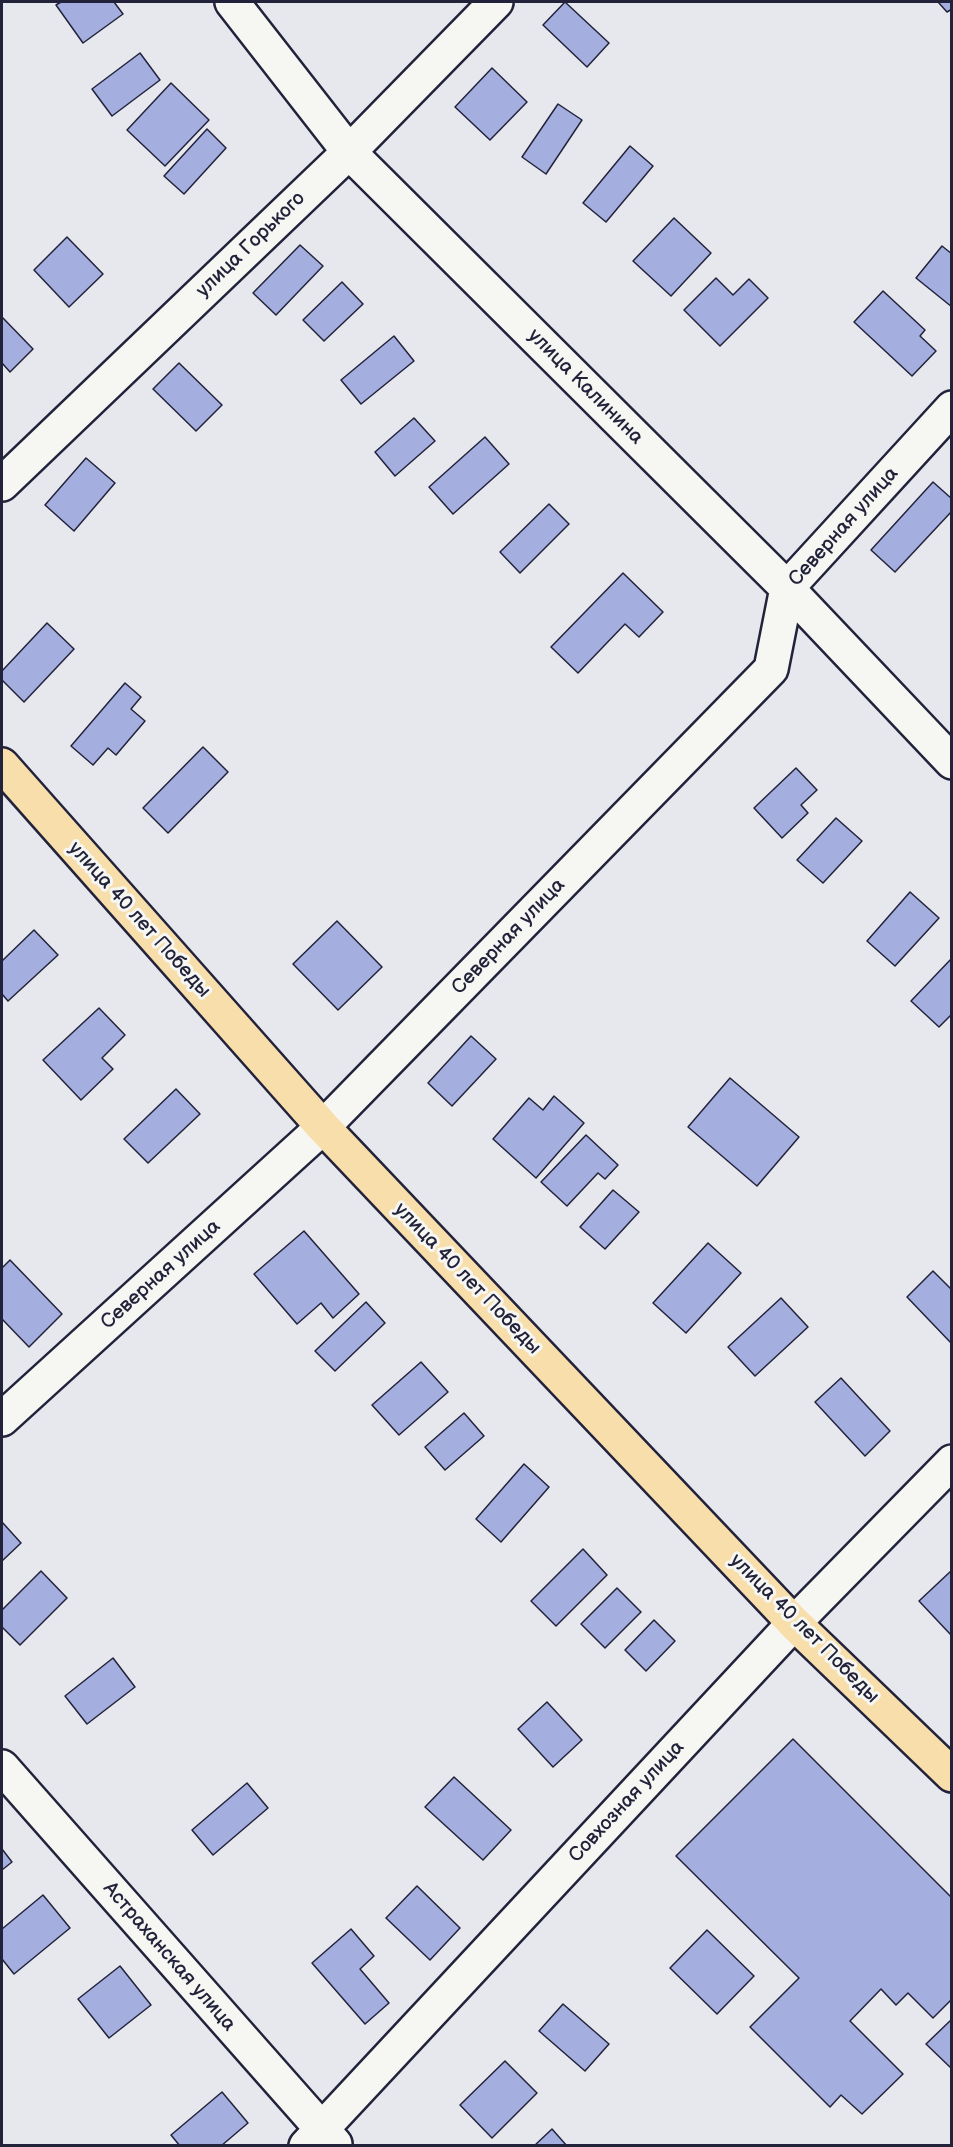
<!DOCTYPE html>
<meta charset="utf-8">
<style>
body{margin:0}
#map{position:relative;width:953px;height:2147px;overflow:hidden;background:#e6e8ee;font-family:"Balsamiq Sans",sans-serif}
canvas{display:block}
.frame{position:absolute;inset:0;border:3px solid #22223b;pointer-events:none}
</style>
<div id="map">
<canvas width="953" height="2147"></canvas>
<div class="frame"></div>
</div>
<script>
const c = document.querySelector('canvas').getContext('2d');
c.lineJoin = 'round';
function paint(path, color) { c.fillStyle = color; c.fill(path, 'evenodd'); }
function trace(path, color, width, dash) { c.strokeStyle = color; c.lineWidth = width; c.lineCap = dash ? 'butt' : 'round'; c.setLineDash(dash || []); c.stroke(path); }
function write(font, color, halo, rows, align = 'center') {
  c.font = font + ' "Balsamiq Sans",sans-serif'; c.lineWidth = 6; c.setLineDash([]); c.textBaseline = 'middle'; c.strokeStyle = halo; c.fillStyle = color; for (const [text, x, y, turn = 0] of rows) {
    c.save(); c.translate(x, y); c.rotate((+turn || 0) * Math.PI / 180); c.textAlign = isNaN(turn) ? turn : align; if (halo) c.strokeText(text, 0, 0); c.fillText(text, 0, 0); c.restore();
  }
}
const building = new Path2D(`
 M 61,2 L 114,2 L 123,14 L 83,43 L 56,5 Z
 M 565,2 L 609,43 L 587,67 L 543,25 Z
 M 938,2 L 952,2 L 952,9 L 947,12 Z
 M 140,53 L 160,80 L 112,116 L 92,89 Z
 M 492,68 L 527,102 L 490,140 L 455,107 Z
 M 171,83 L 209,120 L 165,166 L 127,130 Z
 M 558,104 L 582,120 L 546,174 L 522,157 Z
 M 207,129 L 226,148 L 184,194 L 164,176 Z
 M 630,146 L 653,166 L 606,222 L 583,203 Z
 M 674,218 L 711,253 L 671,296 L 633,261 Z
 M 67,237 L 103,274 L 69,307 L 34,270 Z
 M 300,245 L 323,266 L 276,315 L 253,293 Z
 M 942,246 L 952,254 L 952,307 L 916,278 Z
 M 716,278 L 733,295 L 749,279 L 768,298 L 720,346 L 684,310 Z
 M 342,282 L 363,304 L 324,341 L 303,320 Z
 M 883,291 L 925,330 L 920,336 L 936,351 L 912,376 L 854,322 Z
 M 2,317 L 33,349 L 10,372 L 2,363 Z
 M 394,336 L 414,361 L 361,404 L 341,380 Z
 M 179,363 L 222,405 L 196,431 L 153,389 Z
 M 414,418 L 435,441 L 395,476 L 375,452 Z
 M 485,437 L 509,464 L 453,514 L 429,487 Z
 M 86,458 L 115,483 L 74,531 L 45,505 Z
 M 933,482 L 952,499 L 952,511 L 895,572 L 871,550 Z
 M 549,504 L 569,524 L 520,573 L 500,552 Z
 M 623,573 L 663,612 L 639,637 L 625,624 L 578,673 L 551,647 Z
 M 47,623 L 74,649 L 24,702 L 2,680 L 2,671 Z
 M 125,683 L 141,697 L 131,709 L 145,721 L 116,755 L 108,748 L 93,765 L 71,746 Z
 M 203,747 L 228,772 L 168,833 L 143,808 Z
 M 796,768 L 817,790 L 801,805 L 808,813 L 782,838 L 754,808 Z
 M 836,818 L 862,841 L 823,883 L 797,860 Z
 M 910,892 L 939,918 L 895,966 L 867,941 Z
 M 337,921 L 382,967 L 338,1010 L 293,964 Z
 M 34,930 L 58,955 L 8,1001 L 2,994 L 2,961 Z
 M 952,958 L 952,1014 L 939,1027 L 911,1001 Z
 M 99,1008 L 125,1035 L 102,1058 L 113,1069 L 81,1100 L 43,1060 Z
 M 471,1036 L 496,1059 L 452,1106 L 428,1083 Z
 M 730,1078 L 799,1137 L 757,1186 L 688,1127 Z
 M 176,1089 L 200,1114 L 148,1163 L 124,1139 Z
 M 554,1096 L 584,1123 L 536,1178 L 493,1139 L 529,1098 L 543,1110 Z
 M 586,1135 L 618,1165 L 605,1179 L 598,1173 L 567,1206 L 541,1182 Z
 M 613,1190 L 639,1212 L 605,1249 L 580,1227 Z
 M 304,1231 L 359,1294 L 333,1318 L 321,1303 L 297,1324 L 254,1274 Z
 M 708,1243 L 741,1273 L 686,1333 L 653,1303 Z
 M 10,1260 L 62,1314 L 29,1347 L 2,1319 L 2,1268 Z
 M 933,1271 L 952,1290 L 952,1344 L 907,1297 Z
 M 781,1298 L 808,1327 L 755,1376 L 728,1347 Z
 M 366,1302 L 385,1323 L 335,1371 L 315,1351 Z
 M 421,1362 L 448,1392 L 399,1435 L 372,1405 Z
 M 841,1378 L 890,1431 L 865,1456 L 815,1402 Z
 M 464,1413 L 484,1436 L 445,1470 L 425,1447 Z
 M 524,1464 L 549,1487 L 501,1542 L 476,1519 Z
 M 2,1522 L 21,1543 L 2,1561 Z
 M 583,1549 L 607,1575 L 556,1626 L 531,1601 Z
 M 952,1570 L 952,1635 L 951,1635 L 919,1601 Z
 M 41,1571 L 67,1598 L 20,1645 L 2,1627 L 2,1610 Z
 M 617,1588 L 641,1612 L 605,1648 L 581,1624 Z
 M 654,1620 L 675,1641 L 646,1671 L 625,1650 Z
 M 113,1658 L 135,1687 L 87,1724 L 65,1696 Z
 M 547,1702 L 582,1740 L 553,1767 L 518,1729 Z
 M 793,1739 L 952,1898 L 952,1999 L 933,2018 L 908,1993 L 896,2005 L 881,1989 L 850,2021 L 903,2074 L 862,2114 L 841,2095 L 830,2107 L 750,2027 L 799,1978 L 676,1856 Z
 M 454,1777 L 511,1830 L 483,1860 L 425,1807 Z
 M 247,1783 L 268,1808 L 213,1855 L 192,1830 Z
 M 2,1849 L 12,1862 L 2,1870 Z
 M 417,1886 L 460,1928 L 430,1960 L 386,1918 Z
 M 43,1895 L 70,1928 L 14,1974 L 2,1959 L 2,1929 Z
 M 351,1929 L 374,1956 L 360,1969 L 389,2003 L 365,2024 L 312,1963 Z
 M 707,1930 L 754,1976 L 717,2014 L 670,1968 Z
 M 120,1966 L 151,2005 L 109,2038 L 78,1999 Z
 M 563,2004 L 609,2044 L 585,2071 L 539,2031 Z
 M 952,2019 L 952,2069 L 926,2044 Z
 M 505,2061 L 537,2093 L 492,2138 L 460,2105 Z
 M 222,2092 L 248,2123 L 221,2146 L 180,2146 L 171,2135 Z
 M 552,2129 L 567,2146 L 534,2146 Z`);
paint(building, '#a5afdf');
trace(building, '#22223b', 1.5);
const minor = new Path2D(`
 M 232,2 L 349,152 L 787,588 L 952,762
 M 2,484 L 349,152 L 496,2
 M 2,1419 L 323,1127 L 771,669 L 787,588 L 952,408
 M 2,1767 L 335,2144
 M 306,2146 L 794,1623 L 952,1462`);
const major = new Path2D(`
 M 2,765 L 323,1127 L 794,1623 L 952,1775`);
trace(minor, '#22223b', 38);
trace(major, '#22223b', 38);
trace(minor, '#f6f6f2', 33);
trace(major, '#f8deab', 33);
write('20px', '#22223b', '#f6f6f2', [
 ["улица Горького",251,245,-44],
 ["улица Калинина",585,387,45],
 ["Северная улица",844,527,-48],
 ["улица 40 лет Победы",139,920,48],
 ["Северная улица",509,937,-46],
 ["Северная улица",161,1275,-42],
 ["улица 40 лет Победы",467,1279,46],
 ["улица 40 лет Победы",804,1629,45],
 ["Совхозная улица",627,1802,-47],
 ["Астраханская улица",169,1957,49]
]);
</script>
